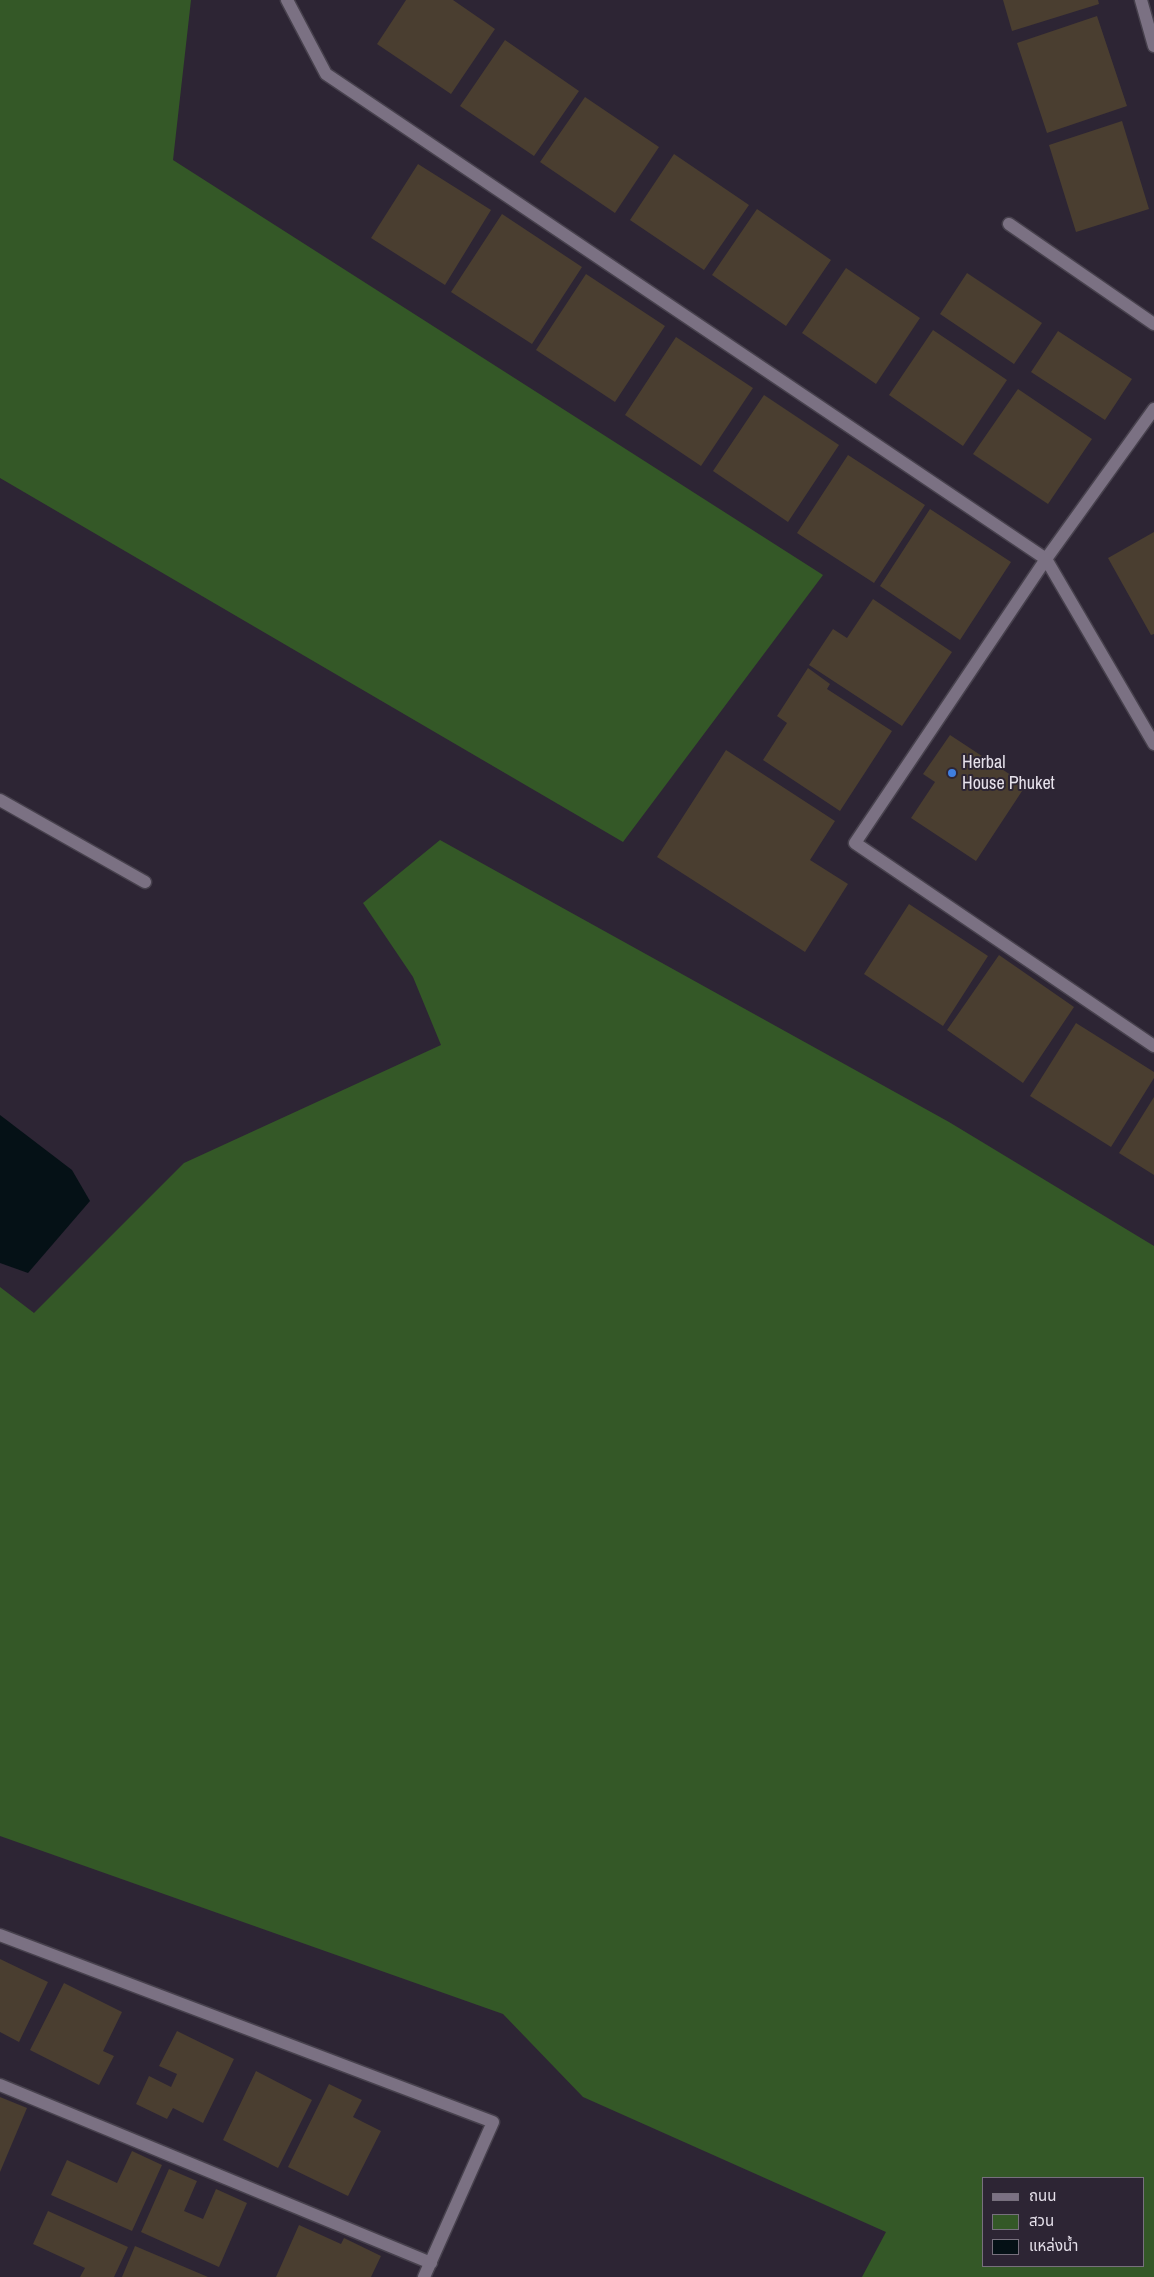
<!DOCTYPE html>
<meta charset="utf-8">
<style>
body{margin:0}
#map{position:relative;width:1154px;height:2277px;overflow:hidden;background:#2d2534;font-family:"Archivo Narrow","Noto Sans Thai",sans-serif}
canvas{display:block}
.legend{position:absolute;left:982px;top:2177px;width:162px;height:90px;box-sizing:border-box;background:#2d2534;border:1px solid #77707d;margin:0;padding:6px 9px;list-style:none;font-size:15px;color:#e6e1eb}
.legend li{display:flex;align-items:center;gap:10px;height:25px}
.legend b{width:25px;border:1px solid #77707d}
</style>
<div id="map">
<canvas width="1154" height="2277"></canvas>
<ul class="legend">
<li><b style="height:6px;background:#7b7183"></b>ถนน</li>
<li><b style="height:14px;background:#345827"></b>สวน</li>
<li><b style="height:14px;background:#051116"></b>แหล่งน้ำ</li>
</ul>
</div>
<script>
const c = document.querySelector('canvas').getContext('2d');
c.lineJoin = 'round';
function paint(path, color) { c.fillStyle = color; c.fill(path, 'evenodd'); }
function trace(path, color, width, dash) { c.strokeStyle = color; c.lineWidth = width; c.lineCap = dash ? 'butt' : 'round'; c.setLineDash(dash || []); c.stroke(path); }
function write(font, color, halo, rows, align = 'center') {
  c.font = font + ' "Archivo Narrow",sans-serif'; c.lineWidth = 4; c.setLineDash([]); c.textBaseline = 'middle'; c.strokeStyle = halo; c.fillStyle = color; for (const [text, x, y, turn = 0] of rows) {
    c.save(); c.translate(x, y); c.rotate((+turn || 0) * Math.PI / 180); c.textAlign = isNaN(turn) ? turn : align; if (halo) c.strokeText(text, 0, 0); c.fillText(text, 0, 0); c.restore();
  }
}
paint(new Path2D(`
 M 0,0 L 191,0 L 173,160 L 823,575 L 623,842 L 0,478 Z
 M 440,840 L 949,1122 L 1154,1246 L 1154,2277 L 862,2277 L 886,2232 L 583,2097 L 503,2014 L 0,1836 L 0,1287 L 34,1313 L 184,1163 L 441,1045 L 413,977 L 363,903 ZM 1143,2178 L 1143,2266 L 983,2266 L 983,2178 Z`), '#345827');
paint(new Path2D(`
 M 0,1115 L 72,1170 L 90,1201 L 28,1273 L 0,1263 Z`), '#051116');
paint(new Path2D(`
 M 406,0 L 453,0 L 495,29 L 451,94 L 377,44 Z
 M 1003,0 L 1098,0 L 1099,4 L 1012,31 Z
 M 1097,16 L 1127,106 L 1047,133 L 1017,43 Z
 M 505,40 L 579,91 L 534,156 L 460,106 Z
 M 585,97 L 659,147 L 615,213 L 540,162 Z
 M 1122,121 L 1149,209 L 1076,232 L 1049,145 Z
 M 674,154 L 749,205 L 704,270 L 630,220 Z
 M 418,164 L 491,210 L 445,285 L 371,238 Z
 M 757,209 L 831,260 L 786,326 L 712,275 Z
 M 502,214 L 582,267 L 532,344 L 451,292 Z
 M 846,268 L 920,318 L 876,384 L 802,333 Z
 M 967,273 L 1042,323 L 1014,364 L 940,314 Z
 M 586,274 L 665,326 L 615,402 L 536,350 Z
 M 933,330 L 1007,380 L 963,446 L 889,395 Z
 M 1058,331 L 1132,379 L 1105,420 L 1031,372 Z
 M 676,337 L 753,388 L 701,466 L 625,415 Z
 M 1018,389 L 1092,439 L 1048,504 L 973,454 Z
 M 764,395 L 839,445 L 788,522 L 713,471 Z
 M 848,455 L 925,505 L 874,583 L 797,533 Z
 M 930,509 L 1011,562 L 960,640 L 880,586 Z
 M 1154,532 L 1154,634 L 1151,635 L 1108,558 Z
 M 873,599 L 952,652 L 902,726 L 809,665 L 833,629 L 847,638 Z
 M 808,668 L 830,684 L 827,689 L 892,731 L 840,811 L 763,760 L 787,723 L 777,716 Z
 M 950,735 L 1026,785 L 976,861 L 911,818 L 935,782 L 923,774 Z
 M 726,750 L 835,821 L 810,860 L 848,884 L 805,952 L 657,857 Z
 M 909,904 L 988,956 L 943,1026 L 864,974 Z
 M 999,955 L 1074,1007 L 1023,1083 L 947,1030 Z
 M 1076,1023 L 1154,1072 L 1154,1078 L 1111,1147 L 1030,1096 Z
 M 1154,1097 L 1154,1175 L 1119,1153 Z
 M 0,1959 L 48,1982 L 19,2042 L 0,2032 Z
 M 64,1983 L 122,2012 L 103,2051 L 114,2056 L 99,2085 L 30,2050 Z
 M 177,2031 L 234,2059 L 203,2123 L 173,2108 L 167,2119 L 136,2104 L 149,2076 L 171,2087 L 177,2074 L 159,2066 Z
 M 256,2071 L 312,2100 L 278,2168 L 223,2140 Z
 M 329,2084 L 362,2100 L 353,2117 L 381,2131 L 348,2196 L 288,2167 Z
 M 0,2097 L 27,2108 L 0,2172 Z
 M 132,2151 L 162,2165 L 132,2231 L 51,2195 L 67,2160 L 117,2183 Z
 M 169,2169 L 197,2181 L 184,2211 L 203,2219 L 216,2189 L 247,2203 L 219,2267 L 141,2232 Z
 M 48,2211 L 128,2247 L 114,2277 L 80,2277 L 85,2268 L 33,2244 Z
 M 299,2225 L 341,2244 L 344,2238 L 381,2256 L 371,2277 L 276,2277 Z
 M 135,2246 L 208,2277 L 122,2277 Z`), '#4a3e30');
const street = new Path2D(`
 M 287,0 L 326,74 L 1046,559 L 1154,744
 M 1141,0 L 1154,46
 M 1009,224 L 1154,324
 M 1154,409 L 1046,559 L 855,843 L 1154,1046
 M 0,800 L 145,882
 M 0,1935 L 493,2122 L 424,2277
 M 0,2085 L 431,2263`);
trace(street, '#47414d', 15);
trace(street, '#7b7183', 12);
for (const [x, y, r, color] of [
 [952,773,5,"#3f7fe0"]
]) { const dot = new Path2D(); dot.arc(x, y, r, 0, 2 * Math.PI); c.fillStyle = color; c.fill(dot); trace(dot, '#2d2534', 2); }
write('18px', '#e6e1eb', '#2d2534', [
 ["Herbal",962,763],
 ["House Phuket",962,784]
], 'left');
</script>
